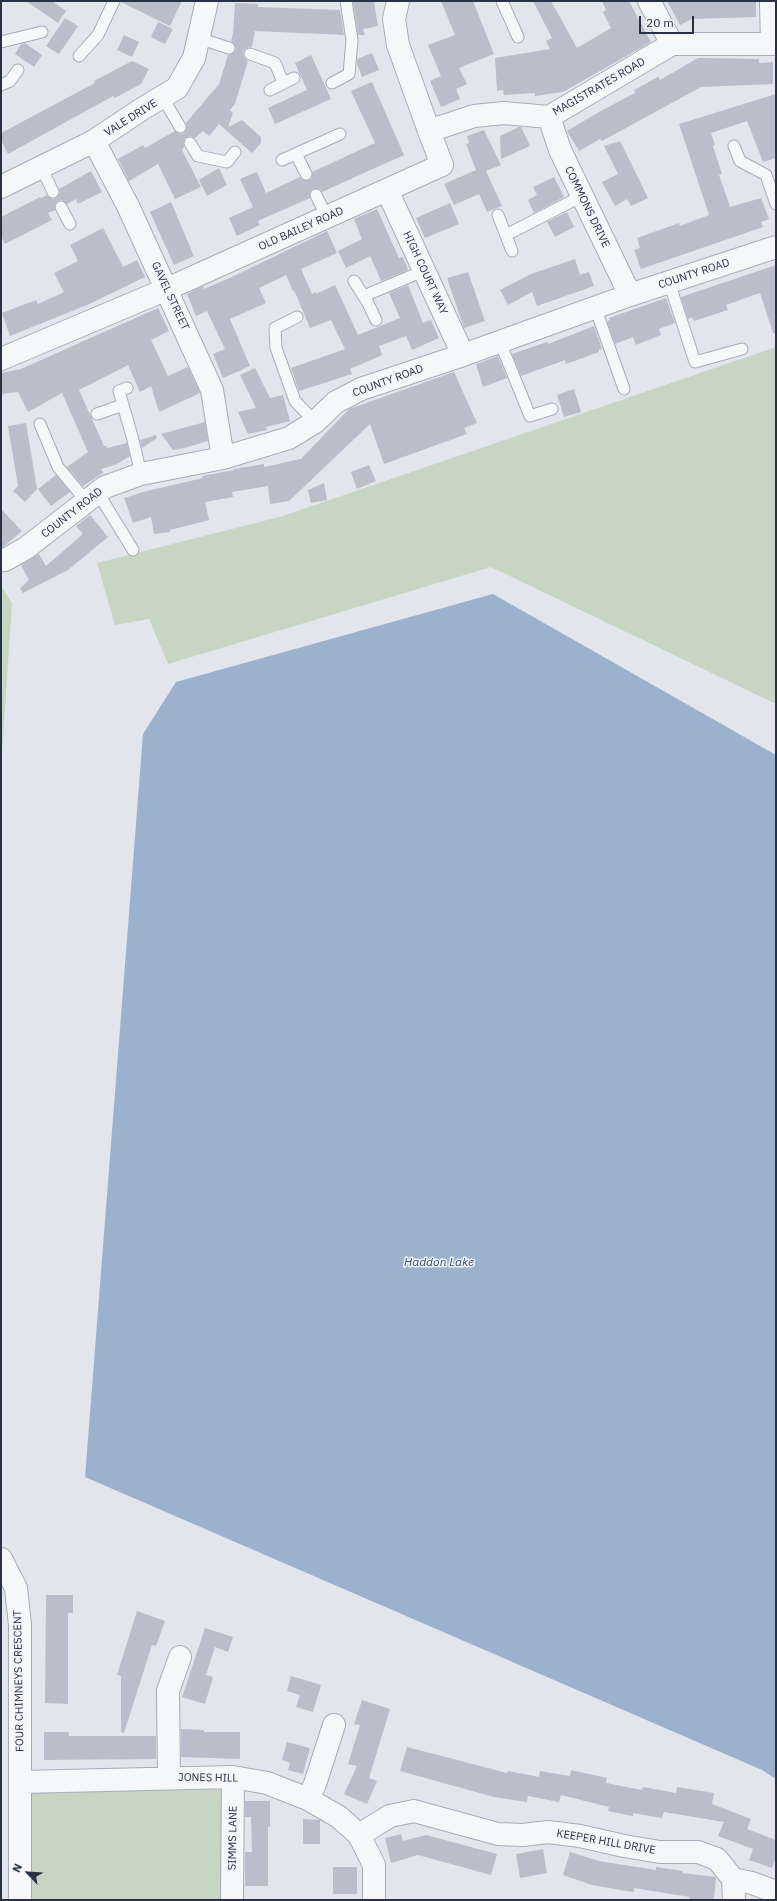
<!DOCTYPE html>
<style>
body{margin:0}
#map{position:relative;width:777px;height:1901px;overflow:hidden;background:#e2e5ec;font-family:"IBM Plex Sans",sans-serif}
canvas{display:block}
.frame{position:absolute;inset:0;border:2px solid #293245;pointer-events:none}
.north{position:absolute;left:8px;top:1853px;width:40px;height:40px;-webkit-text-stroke:3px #f2f4f8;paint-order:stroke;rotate:295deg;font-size:11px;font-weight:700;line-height:16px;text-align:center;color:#293245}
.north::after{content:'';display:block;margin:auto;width:14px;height:18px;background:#293245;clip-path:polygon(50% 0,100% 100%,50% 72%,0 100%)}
.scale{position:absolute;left:639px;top:16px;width:55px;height:18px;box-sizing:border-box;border:2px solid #293245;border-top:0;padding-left:5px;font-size:12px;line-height:14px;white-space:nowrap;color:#293245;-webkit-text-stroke:3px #f2f4f8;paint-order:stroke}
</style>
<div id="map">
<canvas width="777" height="1901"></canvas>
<div class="frame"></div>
<div class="north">N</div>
<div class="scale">20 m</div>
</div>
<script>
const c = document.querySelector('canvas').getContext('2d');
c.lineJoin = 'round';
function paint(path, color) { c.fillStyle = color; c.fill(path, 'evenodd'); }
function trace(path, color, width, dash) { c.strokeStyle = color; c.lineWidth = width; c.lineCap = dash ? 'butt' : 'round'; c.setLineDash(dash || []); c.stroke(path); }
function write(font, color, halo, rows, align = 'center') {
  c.font = font + ' "IBM Plex Sans",sans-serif'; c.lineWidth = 3; c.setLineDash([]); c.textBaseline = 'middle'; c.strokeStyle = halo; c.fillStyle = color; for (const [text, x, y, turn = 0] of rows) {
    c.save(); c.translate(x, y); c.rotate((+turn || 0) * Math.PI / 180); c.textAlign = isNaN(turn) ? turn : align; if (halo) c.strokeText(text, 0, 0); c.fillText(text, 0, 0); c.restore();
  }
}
paint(new Path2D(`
 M 776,347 L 776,704 L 491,567 L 168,664 L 149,619 L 115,625 L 97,563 L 283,516 Z
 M 1,586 L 12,603 L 1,769 Z
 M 31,1787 L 227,1790 L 226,1900 L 32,1900 Z`), '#c7d6c3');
paint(new Path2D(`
 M 493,594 L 776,755 L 776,1779 L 762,1770 L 85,1477 L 143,734 L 176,682 Z`), '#9bb1ce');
paint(new Path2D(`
 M 26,1 L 52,1 L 66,11 L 58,23 Z
 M 121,1 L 182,1 L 170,26 L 121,2 Z
 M 353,1 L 374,1 L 378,26 L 363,29 L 365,35 L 358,35 Z
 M 441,1 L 473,1 L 494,54 L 459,68 L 467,84 L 456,89 L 460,99 L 441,107 L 430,81 L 441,76 L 428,45 L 455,35 Z
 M 533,1 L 551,1 L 577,48 L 611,28 L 603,12 L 606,10 L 602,1 L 629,1 L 651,42 L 563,92 L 535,96 L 535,93 L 504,95 L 503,90 L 497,91 L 495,58 L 550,49 L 546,41 L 552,38 Z
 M 667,1 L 756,1 L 756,17 L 692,19 L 680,25 Z
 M 235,3 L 258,4 L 258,7 L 340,10 L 344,35 L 255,31 L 252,47 L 246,48 L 243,52 L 244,58 L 248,61 L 235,104 L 230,110 L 233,113 L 228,127 L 242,120 L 261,137 L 261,143 L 252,153 L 219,124 L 209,136 L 203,131 L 195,138 L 189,136 L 184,140 L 184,147 L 182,150 L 201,187 L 175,199 L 158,164 L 129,181 L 118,159 L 143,145 L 145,148 L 175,131 L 180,134 L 184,133 L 187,127 L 186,123 L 219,84 L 228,55 L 233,53 L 236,50 L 234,44 L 231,41 L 233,33 Z
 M 65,18 L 78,26 L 59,54 L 46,46 Z
 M 158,22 L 173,29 L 165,44 L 151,37 Z
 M 124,35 L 139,42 L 132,57 L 117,50 Z
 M 25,43 L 42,55 L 34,67 L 15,54 L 21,44 Z
 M 372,53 L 379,70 L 362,77 L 357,64 L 357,59 Z
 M 311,55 L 331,99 L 275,124 L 268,108 L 307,90 L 295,63 Z
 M 698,58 L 759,59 L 759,63 L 773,62 L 773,84 L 701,87 L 602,141 L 600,139 L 579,151 L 567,131 L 599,112 L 635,93 L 634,90 L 658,77 L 660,80 Z
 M 132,61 L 149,69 L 141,84 L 115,98 L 113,96 L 8,154 L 1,140 L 1,133 L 95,83 L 94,81 Z
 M 372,82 L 404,155 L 322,192 L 320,189 L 313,189 L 310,192 L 310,198 L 258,221 L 260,225 L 237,236 L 229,218 L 253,207 L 240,179 L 257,172 L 266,193 L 300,177 L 302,180 L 309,180 L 312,178 L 312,172 L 375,143 L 351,91 Z
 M 776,94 L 776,158 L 763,162 L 747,121 L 711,133 L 715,145 L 713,146 L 722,174 L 719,175 L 730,207 L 761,198 L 769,219 L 761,222 L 763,227 L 641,269 L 634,250 L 640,248 L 637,238 L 679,223 L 680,226 L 709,215 L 679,124 Z
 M 519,127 L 521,127 L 530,146 L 501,159 L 500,136 Z
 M 484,130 L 501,165 L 486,171 L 502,206 L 487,212 L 479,194 L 454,205 L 444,184 L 476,170 L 466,144 L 469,143 L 467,136 Z
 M 620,141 L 648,198 L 631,206 L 627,199 L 615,206 L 602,182 L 618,174 L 604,146 Z
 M 219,168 L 227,185 L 207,196 L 199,180 Z
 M 91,171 L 102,192 L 78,204 L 76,199 L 67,204 L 62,200 L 57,201 L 55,204 L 55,210 L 48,213 L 52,220 L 5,244 L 1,236 L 1,217 L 40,197 L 41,198 L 47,195 L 52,199 L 56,198 L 60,193 L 59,189 Z
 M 554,177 L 564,197 L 534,213 L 528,200 L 537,195 L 533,187 Z
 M 171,202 L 194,256 L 174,265 L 150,212 Z
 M 450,203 L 459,224 L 425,238 L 416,218 Z
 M 377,209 L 399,258 L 403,257 L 408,270 L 381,281 L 370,256 L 346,268 L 338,251 L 362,239 L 354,219 Z
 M 567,212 L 574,227 L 555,237 L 547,222 Z
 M 103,228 L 123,267 L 137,260 L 145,277 L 87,305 L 10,336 L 2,313 L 36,300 L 38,304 L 64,292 L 54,273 L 78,261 L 70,245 Z
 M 327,231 L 337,253 L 301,269 L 312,294 L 316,292 L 316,294 L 335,285 L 358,335 L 400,318 L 389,293 L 408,285 L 423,323 L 431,320 L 439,338 L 412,350 L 406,336 L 379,346 L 382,355 L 350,369 L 352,374 L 299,391 L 291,368 L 345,349 L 331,320 L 310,328 L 294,290 L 293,291 L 286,275 L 259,288 L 266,303 L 230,319 L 250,366 L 223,378 L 213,354 L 225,349 L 207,311 L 196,316 L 187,294 L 203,286 L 204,289 L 236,275 Z
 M 575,259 L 580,275 L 589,272 L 594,286 L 537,306 L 532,292 L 508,305 L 500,290 L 531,274 Z
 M 776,265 L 776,333 L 773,333 L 760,293 L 726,305 L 728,310 L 694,321 L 692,317 L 688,319 L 681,297 Z
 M 468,272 L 485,321 L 464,328 L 447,278 Z
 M 666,298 L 675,323 L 659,329 L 661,335 L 636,345 L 633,337 L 615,344 L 607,321 L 610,320 L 609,318 Z
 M 158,308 L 169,331 L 151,340 L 168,376 L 188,367 L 200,393 L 159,412 L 151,386 L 140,392 L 128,365 L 79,390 L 104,446 L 106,446 L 107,448 L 127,443 L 130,456 L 117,464 L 101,469 L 103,473 L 83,486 L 67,467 L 88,452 L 62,393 L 28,412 L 18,392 L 1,394 L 1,373 L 21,369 Z
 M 594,326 L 602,349 L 599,350 L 599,352 L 566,364 L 565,360 L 521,376 L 512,354 L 547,342 L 548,344 Z
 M 498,356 L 507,378 L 483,387 L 476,364 Z
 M 255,368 L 270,398 L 283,395 L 290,421 L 266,427 L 267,430 L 248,434 L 238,412 L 256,408 L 240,375 Z
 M 454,372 L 477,423 L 464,428 L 467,434 L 384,464 L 370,424 L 289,501 L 270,504 L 268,486 L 232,492 L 233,497 L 205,502 L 209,520 L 170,530 L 170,532 L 154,534 L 151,517 L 133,523 L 124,498 L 147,491 L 203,478 L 202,476 L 234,470 L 234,469 L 264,464 L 264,467 L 301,459 L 349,409 Z
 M 574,389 L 581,412 L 564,417 L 557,395 Z
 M 205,422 L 208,441 L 184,448 L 173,450 L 161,434 Z
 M 26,423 L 37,489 L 25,502 L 13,491 L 18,486 L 8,426 Z
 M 156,435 L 157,438 L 142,448 L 140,440 Z
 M 369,465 L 376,481 L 357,489 L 351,472 Z
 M 56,475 L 70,492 L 51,506 L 38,489 Z
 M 324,483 L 327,500 L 311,503 L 308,490 Z
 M 1,509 L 22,531 L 2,548 L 1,548 Z
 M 90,515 L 108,537 L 68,570 L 23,593 L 20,588 L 29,580 L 21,565 L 39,554 L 46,566 L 83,534 L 76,526 Z
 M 46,1595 L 73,1595 L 73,1613 L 68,1613 L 68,1704 L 45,1703 Z
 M 137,1611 L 165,1621 L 156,1646 L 152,1645 L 124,1733 L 121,1732 L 121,1676 L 117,1675 Z
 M 205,1628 L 233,1637 L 228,1652 L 215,1647 L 206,1675 L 213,1677 L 205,1704 L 182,1697 Z
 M 291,1676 L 321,1685 L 313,1712 L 296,1707 L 300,1695 L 287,1691 Z
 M 362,1700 L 390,1709 L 369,1778 L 377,1781 L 367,1804 L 344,1794 L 357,1766 L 348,1764 L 360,1725 L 354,1724 Z
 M 181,1729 L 204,1730 L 204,1732 L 240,1732 L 240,1759 L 181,1757 Z
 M 44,1732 L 69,1732 L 69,1736 L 156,1736 L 156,1759 L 44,1760 Z
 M 287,1742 L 310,1748 L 303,1774 L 288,1770 L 290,1763 L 282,1760 Z
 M 407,1747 L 507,1773 L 508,1771 L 539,1777 L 540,1771 L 570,1776 L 571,1770 L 607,1778 L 606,1783 L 642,1790 L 643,1787 L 676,1793 L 677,1787 L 714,1793 L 712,1804 L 751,1819 L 747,1829 L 776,1840 L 776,1858 L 772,1868 L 749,1860 L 753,1849 L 718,1836 L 724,1822 L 664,1812 L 662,1818 L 633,1813 L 633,1816 L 608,1811 L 609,1807 L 561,1795 L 559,1802 L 528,1796 L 527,1802 L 494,1797 L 400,1771 Z
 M 245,1801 L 270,1801 L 270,1827 L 268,1827 L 268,1886 L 245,1886 L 245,1852 L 252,1852 L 251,1817 L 245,1817 Z
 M 303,1819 L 320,1820 L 320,1844 L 303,1844 Z
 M 401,1834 L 403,1841 L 426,1835 L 497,1854 L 491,1875 L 418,1855 L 391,1863 L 385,1838 Z
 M 543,1849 L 547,1873 L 520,1878 L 516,1854 Z
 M 570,1852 L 599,1861 L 656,1870 L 656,1867 L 682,1871 L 682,1873 L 716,1877 L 714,1900 L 689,1900 L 690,1897 L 634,1888 L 634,1892 L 621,1890 L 592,1885 L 563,1875 Z
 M 333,1867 L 357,1867 L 357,1894 L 333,1894 Z`), '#b9beca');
const service = new Path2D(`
 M 502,1 L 518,37
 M 198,38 L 229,48
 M 1,42 L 42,32
 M 250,54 L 275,63 L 283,82
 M 79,56 L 98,35 L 114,1
 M 332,83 L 349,74 L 352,40 L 346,1
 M 1,85 L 10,81 L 18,70
 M 270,90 L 294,78
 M 163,98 L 180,127
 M 190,143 L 198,156 L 227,162 L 235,152
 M 734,146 L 740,161 L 766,175 L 776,204
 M 296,154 L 306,174
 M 282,160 L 340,134
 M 41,167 L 53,192
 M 316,195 L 327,217
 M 61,207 L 70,224
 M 498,215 L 512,251
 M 506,235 L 582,196
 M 354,281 L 368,303 L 376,320
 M 669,282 L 695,362 L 742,349
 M 364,296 L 423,271
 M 595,307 L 624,389
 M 297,317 L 275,328 L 276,348 L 295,401 L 315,422
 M 500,342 L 530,416 L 552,409
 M 127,388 L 119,391 L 132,436 L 141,474
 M 97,414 L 123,405
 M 40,424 L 58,467 L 87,502
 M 98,493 L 133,550`);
const minor = new Path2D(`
 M 649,1 L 672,44
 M 771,3 L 772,44
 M 549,117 L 560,150 L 630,295
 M 429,131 L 474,116 L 504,113 L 549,117 L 672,44 L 776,44
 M 94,141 L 128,206 L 212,390 L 223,458
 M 1,187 L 94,141 L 142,109 L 177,88 L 194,58 L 207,1
 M 387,190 L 463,355
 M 1,359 L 167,289 L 442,165 L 429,131 L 398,45 L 394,19 L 398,1
 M 1,560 L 5,560 L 26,548 L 105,487 L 141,474 L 223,458 L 289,438 L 315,422 L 336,402 L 361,389 L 463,355 L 630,295 L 776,247
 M 1,1559 L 16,1588 L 20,1625 L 20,1900
 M 169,1777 L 168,1691 L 180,1657
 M 21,1782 L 233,1777 L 267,1783 L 308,1799 L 339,1817 L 359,1835 L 374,1865 L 374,1900
 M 308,1799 L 315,1784 L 334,1725
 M 359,1835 L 390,1816 L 414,1811 L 498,1834 L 523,1835 L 548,1832 L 580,1836 L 624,1846 L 660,1852 L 698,1852 L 717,1859 L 733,1879 L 734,1900
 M 733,1879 L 752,1883 L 776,1892
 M 232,1900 L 233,1777`);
trace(service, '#a7acb7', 13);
trace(minor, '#a7acb7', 24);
trace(service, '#f5f7f9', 11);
trace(minor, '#f5f7f9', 22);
write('11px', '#293245', '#f2f4f8', [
 ["MAGISTRATES ROAD",599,87,-30],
 ["VALE DRIVE",131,118,-32],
 ["COMMONS DRIVE",587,207,64],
 ["OLD BAILEY ROAD",301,229,-24],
 ["HIGH COURT WAY",425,273,65],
 ["COUNTY ROAD",694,274,-18],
 ["GAVEL STREET",170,296,65],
 ["COUNTY ROAD",388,381,-20],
 ["COUNTY ROAD",72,513,-38],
 ["FOUR CHIMNEYS CRESCENT",19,1681,-91],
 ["JONES HILL",208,1778,1],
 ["SIMMS LANE",233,1838,-89],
 ["KEEPER HILL DRIVE",606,1842,10]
]);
write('italic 12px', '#2f4e7c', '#f2f4f8', [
 ["Haddon Lake",439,1263]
]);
</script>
